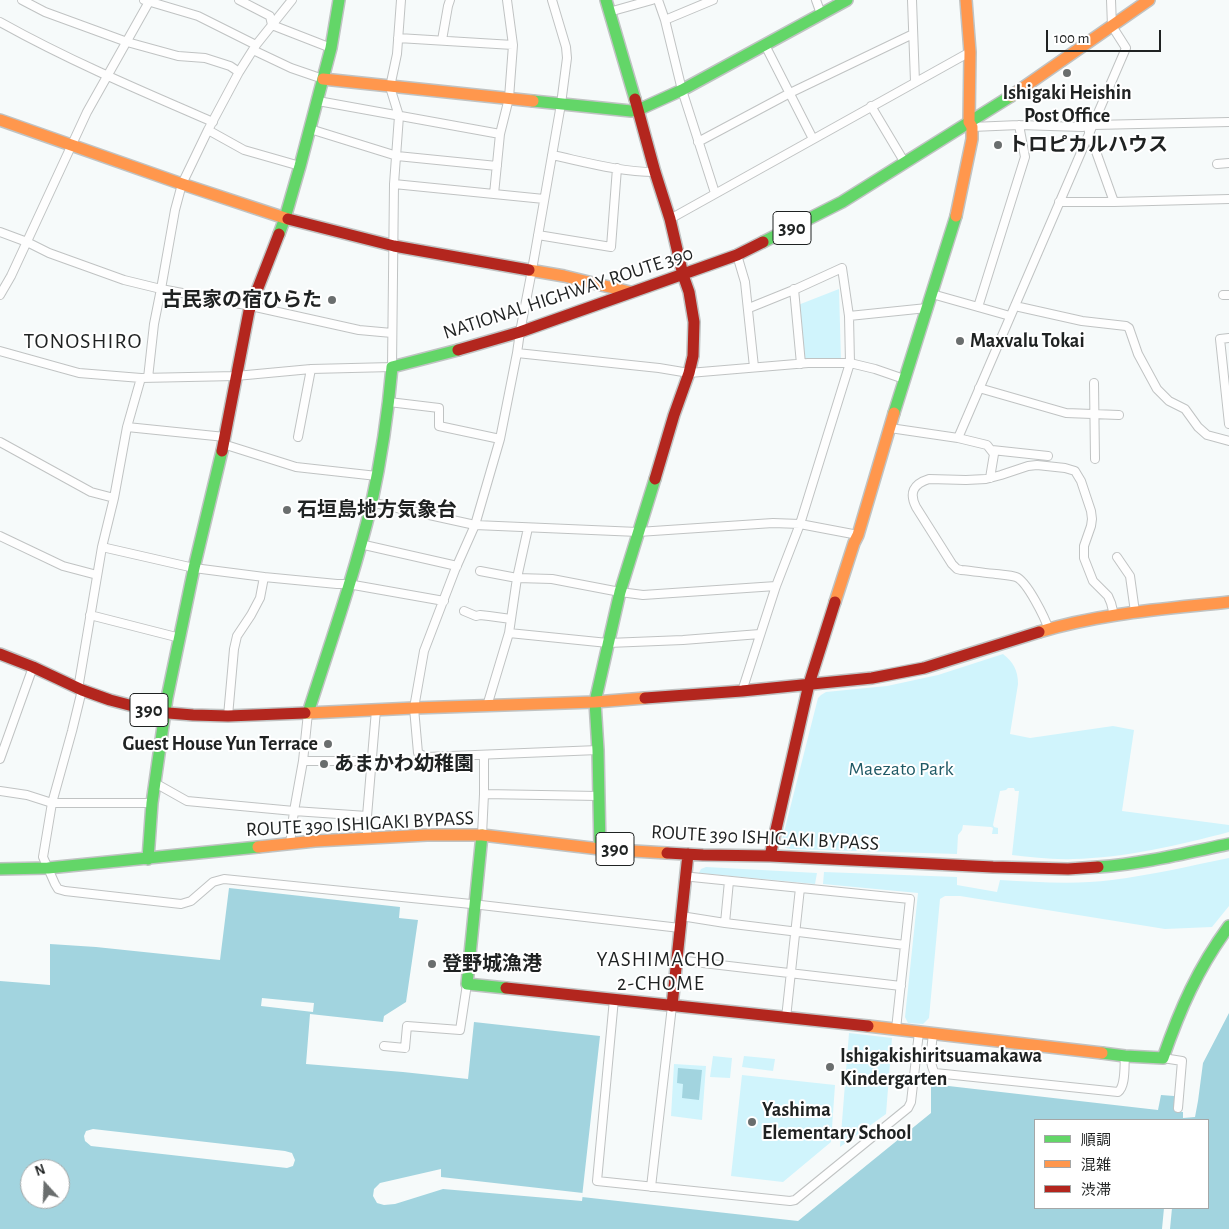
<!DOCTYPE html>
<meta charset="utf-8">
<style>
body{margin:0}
#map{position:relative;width:1229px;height:1229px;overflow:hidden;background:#f6fafa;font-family:"Alegreya Sans","Noto Sans JP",sans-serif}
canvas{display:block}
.legend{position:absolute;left:1034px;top:1119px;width:175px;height:90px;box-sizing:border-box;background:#fff;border:1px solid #a5a7a7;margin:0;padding:6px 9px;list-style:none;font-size:15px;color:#1f2222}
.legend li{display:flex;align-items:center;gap:10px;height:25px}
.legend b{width:25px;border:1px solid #a5a7a7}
.north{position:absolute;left:20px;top:1159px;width:50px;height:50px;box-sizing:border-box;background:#fff;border:1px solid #a5a7a7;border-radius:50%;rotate:340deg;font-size:14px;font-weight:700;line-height:20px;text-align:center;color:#1f2222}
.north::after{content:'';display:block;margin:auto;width:18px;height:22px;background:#6a6e6e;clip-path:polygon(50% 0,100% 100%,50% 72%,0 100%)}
.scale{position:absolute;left:1046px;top:30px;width:115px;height:22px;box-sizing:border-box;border:2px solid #1f2222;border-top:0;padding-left:6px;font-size:15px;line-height:18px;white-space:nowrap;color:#1f2222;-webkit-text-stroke:4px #fff;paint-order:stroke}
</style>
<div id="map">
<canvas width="1229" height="1229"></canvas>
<ul class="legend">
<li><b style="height:6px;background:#63d668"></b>順調</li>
<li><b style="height:6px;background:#ff974d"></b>混雑</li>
<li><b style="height:6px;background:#b3261e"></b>渋滞</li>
</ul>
<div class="north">N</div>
<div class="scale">100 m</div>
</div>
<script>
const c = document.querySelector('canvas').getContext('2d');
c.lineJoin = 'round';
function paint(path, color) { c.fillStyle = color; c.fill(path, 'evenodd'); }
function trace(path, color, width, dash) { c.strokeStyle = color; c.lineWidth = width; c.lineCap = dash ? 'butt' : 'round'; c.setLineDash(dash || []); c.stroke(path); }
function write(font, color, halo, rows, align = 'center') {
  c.font = font + ' "Alegreya Sans","Noto Sans JP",sans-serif'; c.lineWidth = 4; c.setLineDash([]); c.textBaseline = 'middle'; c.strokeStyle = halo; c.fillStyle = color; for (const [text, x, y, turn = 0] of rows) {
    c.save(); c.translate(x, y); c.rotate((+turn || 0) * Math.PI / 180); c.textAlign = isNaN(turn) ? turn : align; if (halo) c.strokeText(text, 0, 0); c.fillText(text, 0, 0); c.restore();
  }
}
paint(new Path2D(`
 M 839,289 L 841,361 L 803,361 L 798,305 Z
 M 1003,654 C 1013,662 1018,670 1018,684 L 1010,734 L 1030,738 L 1113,726 L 1134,730 L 1122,811 L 1229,825 L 1229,832 C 1180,845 1124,858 1073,859 C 1053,860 1032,857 1012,855 L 1019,791 L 1015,791 L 1014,788 L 1008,788 L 1006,790 L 1000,791 L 993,825 L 994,827 L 998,828 L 998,834 L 992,834 L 993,828 L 991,827 L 963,825 L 962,830 L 958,835 L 957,854 L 791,849 L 786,848 L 783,844 L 782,840 L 818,698 L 821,695 L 826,692 L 887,686 L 938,675 Z
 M 1229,858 L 1229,906 L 1212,927 L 1165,929 L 960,896 L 945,896 L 940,899 L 929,1018 L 923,1024 L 908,1023 L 905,1017 L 918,893 L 823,884 L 824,872 L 957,877 L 957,885 L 997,892 L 1000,880 C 1037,882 1075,885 1112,880 C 1151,875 1190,866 1229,858 Z
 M 706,867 L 817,873 L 815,884 L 699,873 L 701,869 Z
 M 849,1033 L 892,1038 L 886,1114 L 840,1147 Z
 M 713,1056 L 732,1058 L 730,1078 L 710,1077 Z
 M 744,1056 L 775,1059 L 773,1071 L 742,1067 Z
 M 674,1064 L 706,1066 L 702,1120 L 671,1116 Z
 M 742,1075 L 835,1085 L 831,1142 L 783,1182 L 731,1176 Z`), '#d0f4fc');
paint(new Path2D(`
 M 229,888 L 400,907 L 399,918 L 418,920 L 406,1002 L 384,1016 L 383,1022 L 310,1014 L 306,1064 L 403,1072 L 468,1079 L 474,1022 L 600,1036 L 582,1197 L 798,1221 L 931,1113 L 931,1084 L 1158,1110 L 1161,1095 L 1174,1096 L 1174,1111 L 1183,1112 L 1183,1118 L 1195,1117 L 1198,1101 L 1203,1063 L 1229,1013 L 1229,1229 L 0,1229 L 0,981 L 50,985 L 50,944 L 96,947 L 220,960 ZM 1035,1120 L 1208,1120 L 1208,1208 L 1035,1208 ZM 30,1169 L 60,1169 L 60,1199 L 30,1199 Z
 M 678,1068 L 702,1070 L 699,1100 L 682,1098 L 683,1084 L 677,1083 Z`), '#a2d4df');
paint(new Path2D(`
 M 262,998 L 314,1003 L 313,1012 L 261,1006 Z
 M 93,1129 L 285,1151 L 292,1153 L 295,1160 L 293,1166 L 287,1168 L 91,1146 L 85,1141 L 84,1136 L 86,1131 Z
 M 441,1169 L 441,1177 L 583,1193 L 582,1201 L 443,1189 L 395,1204 L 384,1205 L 377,1203 L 373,1196 L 374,1189 L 380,1183 Z
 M 1164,1208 L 1172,1208 L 1170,1229 L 1162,1229 Z`), '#f6fafa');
const street = new Path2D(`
 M 22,0 L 45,12 L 127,42 L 178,56 L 205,58 L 230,66 L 239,72
 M 144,0 L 198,16 L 256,45
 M 239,0 L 270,16 L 272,25 L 331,48
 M 552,0 L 566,47 L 567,58 L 561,104 L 532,270 L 520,332 L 517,353 L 500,439 L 475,525 L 455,570 L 424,651 L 414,708 L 418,753 L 426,757 L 598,750
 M 658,0 L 665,20 L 682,90 L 715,193
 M 816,0 L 821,14
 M 912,0 L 915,82
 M 609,12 L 652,0
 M 665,20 L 713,0
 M 0,22 C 68,60 141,91 213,122
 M 398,38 L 513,45
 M 442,40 L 448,6 L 450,0
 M 765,45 L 813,139
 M 253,50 L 291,68 L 323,79
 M 318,101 L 500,134
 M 871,106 L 905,163
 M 972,127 L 1019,125 L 1082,127 L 1093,125 L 1229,122
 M 310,129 L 397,156 L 497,166
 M 208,130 L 244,150 L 300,166
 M 1089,132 L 1114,202
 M 698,142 L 790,93 L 913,34
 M 552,155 C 585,162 620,172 655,172
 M 1217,164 L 1229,163
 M 394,184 L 494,194 L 500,134 L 509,98 L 513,45 L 507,0
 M 494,194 L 544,199
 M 1059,202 L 1114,202 L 1229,199
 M 670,219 L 970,52
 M 0,232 L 27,242 L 49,253 L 124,280 L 161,289 L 251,306 L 359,330 L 392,333
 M 538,235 L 611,247 L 617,168
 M 737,255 L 745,282 L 754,367
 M 794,289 L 801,364
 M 932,294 L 1010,316
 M 0,295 L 11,276 L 87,112 L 150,0
 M 1223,295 L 1229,295
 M 1015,306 L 1082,321 L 1126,326 L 1129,328 L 1138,354 L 1157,389 L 1169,401 L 1185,409 L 1198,427 L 1207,435 L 1229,441
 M 978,307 L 1025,157 L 1019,125
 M 849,316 L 927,308
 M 1229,338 L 1220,339 L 1229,424
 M 0,351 L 79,373 L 141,378 L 236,376 L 311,369 L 392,367 L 394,184 L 399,116 L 390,87 L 397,54 L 401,0
 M 517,353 L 659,368 L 689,373 L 808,363 L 850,363 L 875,369 L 904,379
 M 148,378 L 154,324 L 161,289 L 175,210 L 182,184 L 208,130 L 239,72 L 256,45 L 292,0
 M 1094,383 L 1095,459
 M 979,388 L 1066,413 L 1119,415
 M 389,402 L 439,408 L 439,426 L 500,439
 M 127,427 L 225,437
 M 890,428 L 958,438 L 987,445 L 994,454 L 990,478
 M 298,437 L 311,369
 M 958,438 L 1126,48 L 1112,26 L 1111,0
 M 0,442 L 91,492 L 114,498
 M 223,444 L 296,467 L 377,476
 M 992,450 L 1048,456
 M 370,502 L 475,525 L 638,532 L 773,523 L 800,524 L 858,535
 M 0,536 L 63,566 L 97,575
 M 360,544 L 457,566
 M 102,547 L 194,568 L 264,577 L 337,584 L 348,584 L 444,601
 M 1117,557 L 1130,576 L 1135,612
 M 480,571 L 517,578 L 552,579 L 620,592 L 643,595 L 776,586
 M 464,611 L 476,616 L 480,615 L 489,616 L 511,619
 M 90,615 L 180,638
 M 1049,630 C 1045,618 1027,581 1016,577 C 1010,575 1003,575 996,574 C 985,573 973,571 961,570 L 957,569 L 952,564 L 916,507 C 909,493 913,484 929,479 L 966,480 L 986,479 L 1001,475 L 1028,466 L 1037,465 L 1065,468 L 1075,471 L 1081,481 L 1091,511 L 1092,519 L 1091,526 L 1084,546 L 1084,558 L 1093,581 L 1108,596 L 1111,603 L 1114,615
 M 509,633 L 608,643 L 683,640 L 760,634
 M 78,689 L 102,547 L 114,498 L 127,427 L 141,378
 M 82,690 L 72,731 L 52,803 L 43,857 L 55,884 L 58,889 L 65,891 L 181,904 L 191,901 L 213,882 L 224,879 L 481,905 L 680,928
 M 742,691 L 776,586 L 800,524 L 850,363 L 849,316 L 842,268 L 796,289 L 749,308
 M 487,706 L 509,633 L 517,578 L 528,528
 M 228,716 L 234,649 L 237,636 L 251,615 L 260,598 L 264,577
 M 0,759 L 33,667
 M 303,761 L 372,761
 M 155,783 L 187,801 L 294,811 L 367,816
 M 0,791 L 27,795 L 52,803 L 152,803
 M 484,794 L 598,796
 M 482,835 L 484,794 L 484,755
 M 367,838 L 367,816 L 376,710
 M 290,844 L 294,811 L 303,761 L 308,713
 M 692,877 L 910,899 L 896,1029
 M 681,916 L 725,923 L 905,945
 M 725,923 L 729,881
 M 677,960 L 901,986
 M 614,999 L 597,1181 L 790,1201 L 795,1200 L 908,1108 L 911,1102 L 919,1032
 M 786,1018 L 800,888
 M 933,1033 C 932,1046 928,1063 935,1073 L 1118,1092 C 1126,1086 1124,1066 1125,1056
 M 384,1046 L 405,1048 L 407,1026 L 460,1030 L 467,984
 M 1163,1058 L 1182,1061 L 1178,1108
 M 651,1187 L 672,1006`);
const fast = new Path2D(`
 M 606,0 L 635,99
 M 533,101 L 631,111 L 638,110 L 682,90 L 847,0
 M 279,234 L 285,218 L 300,166 L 331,48 L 339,0
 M 763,242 L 842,202 L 1011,96
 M 894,413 L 956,216
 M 305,713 L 308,713 C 330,644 354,576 371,506 C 381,460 388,414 392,367 L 458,350
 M 482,835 L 467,984 L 506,988
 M 600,849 L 598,750 L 595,702 L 620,592 L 655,479
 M 148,859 L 152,803 L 167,698 L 194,568 L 222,451
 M 1098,867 C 1142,864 1186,853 1229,844
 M 0,869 L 48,868 L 258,847
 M 1102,1053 L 1125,1056 L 1163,1058 C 1180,1009 1198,968 1229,926`);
const slow = new Path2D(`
 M 323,79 L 533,101
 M 1011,96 L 1149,0
 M 0,120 L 182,184 L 288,219
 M 956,216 L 972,139 L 972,127 L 969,122 L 970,52 L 966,0
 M 529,270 L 564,276 L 630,292
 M 835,602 L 854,543 L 858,535 L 894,413
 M 1039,632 C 1101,613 1165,609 1229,602
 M 308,713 L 414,708 L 595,702 L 645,698
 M 258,847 L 315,841 L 427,835 L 482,835 L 600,849 L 667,853
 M 868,1026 L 1102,1053`);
const jam = new Path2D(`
 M 635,99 L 655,172 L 670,219 L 683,275 L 689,292 L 694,322 L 693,356 L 689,373 L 674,415 L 655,479
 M 288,219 L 394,246 L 529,270
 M 458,350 L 520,332 L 737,255 L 763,242
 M 222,451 L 249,311 L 279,234
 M 0,654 L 33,667 L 82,690 L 110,700 L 156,712 L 193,715 L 228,716 L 305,713
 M 645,698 L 742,691 L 872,678 L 924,668 L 1039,632
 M 667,853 L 703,855 L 770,856 L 993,867 L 1068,869 L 1098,867
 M 770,856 L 809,684 L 835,602
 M 506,988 L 868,1026
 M 672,1006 L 688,854`);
trace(street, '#c0c3c3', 10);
trace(fast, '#c0c3c3', 14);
trace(slow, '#c0c3c3', 14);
trace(jam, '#c0c3c3', 14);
trace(street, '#fefefe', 8);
trace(fast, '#63d668', 11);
trace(slow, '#ff974d', 11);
trace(jam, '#b3261e', 11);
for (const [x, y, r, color] of [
 [1067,73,5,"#6a6e6e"],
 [998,145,5,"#6a6e6e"],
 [332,300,5,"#6a6e6e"],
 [960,341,5,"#6a6e6e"],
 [287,510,5,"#6a6e6e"],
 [328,744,5,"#6a6e6e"],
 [324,764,5,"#6a6e6e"],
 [432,964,5,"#6a6e6e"],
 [830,1067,5,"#6a6e6e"],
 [752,1122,5,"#6a6e6e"]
]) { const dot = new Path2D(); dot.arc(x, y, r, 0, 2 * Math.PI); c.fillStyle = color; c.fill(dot); trace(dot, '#fff', 2); }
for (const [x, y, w] of [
 [792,228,38],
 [149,710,38],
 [615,849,38]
]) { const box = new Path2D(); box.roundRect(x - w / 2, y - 16.5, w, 33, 4); c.fillStyle = '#fff'; c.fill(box); trace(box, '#1f2222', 1); }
write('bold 19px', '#1f2222', null, [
 ["390",792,228],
 ["390",149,710],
 ["390",615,849]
]);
write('bold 20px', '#1f2222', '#fff', [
 ["Ishigaki Heishin",1067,93,"center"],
 ["Post Office",1067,116,"center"],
 ["トロピカルハウス",1008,145],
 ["古民家の宿ひらた",322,300,"right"],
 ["Maxvalu Tokai",970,341],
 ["石垣島地方気象台",297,510],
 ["Guest House Yun Terrace",318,744,"right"],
 ["あまかわ幼稚園",334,764],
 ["登野城漁港",442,964],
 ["Ishigakishiritsuamakawa",840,1056],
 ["Kindergarten",840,1079],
 ["Yashima",762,1110],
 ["Elementary School",762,1133]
], 'left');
write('20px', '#1f2222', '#fff', [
 ["NATIONAL HIGHWAY ROUTE 390",568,293,-18],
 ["ROUTE 390 ISHIGAKI BYPASS",360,824,-3],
 ["ROUTE 390 ISHIGAKI BYPASS",765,838,3]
]);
write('20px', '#205a66', '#fff', [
 ["Maezato Park",901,769]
]);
c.letterSpacing = '1px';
write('21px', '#1f2222', '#fff', [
 ["YASHIMACHO",661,960],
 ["2-CHOME",661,984]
]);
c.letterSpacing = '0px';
c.letterSpacing = '1px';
write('22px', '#1f2222', '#fff', [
 ["TONOSHIRO",83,341]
]);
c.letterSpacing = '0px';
</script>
